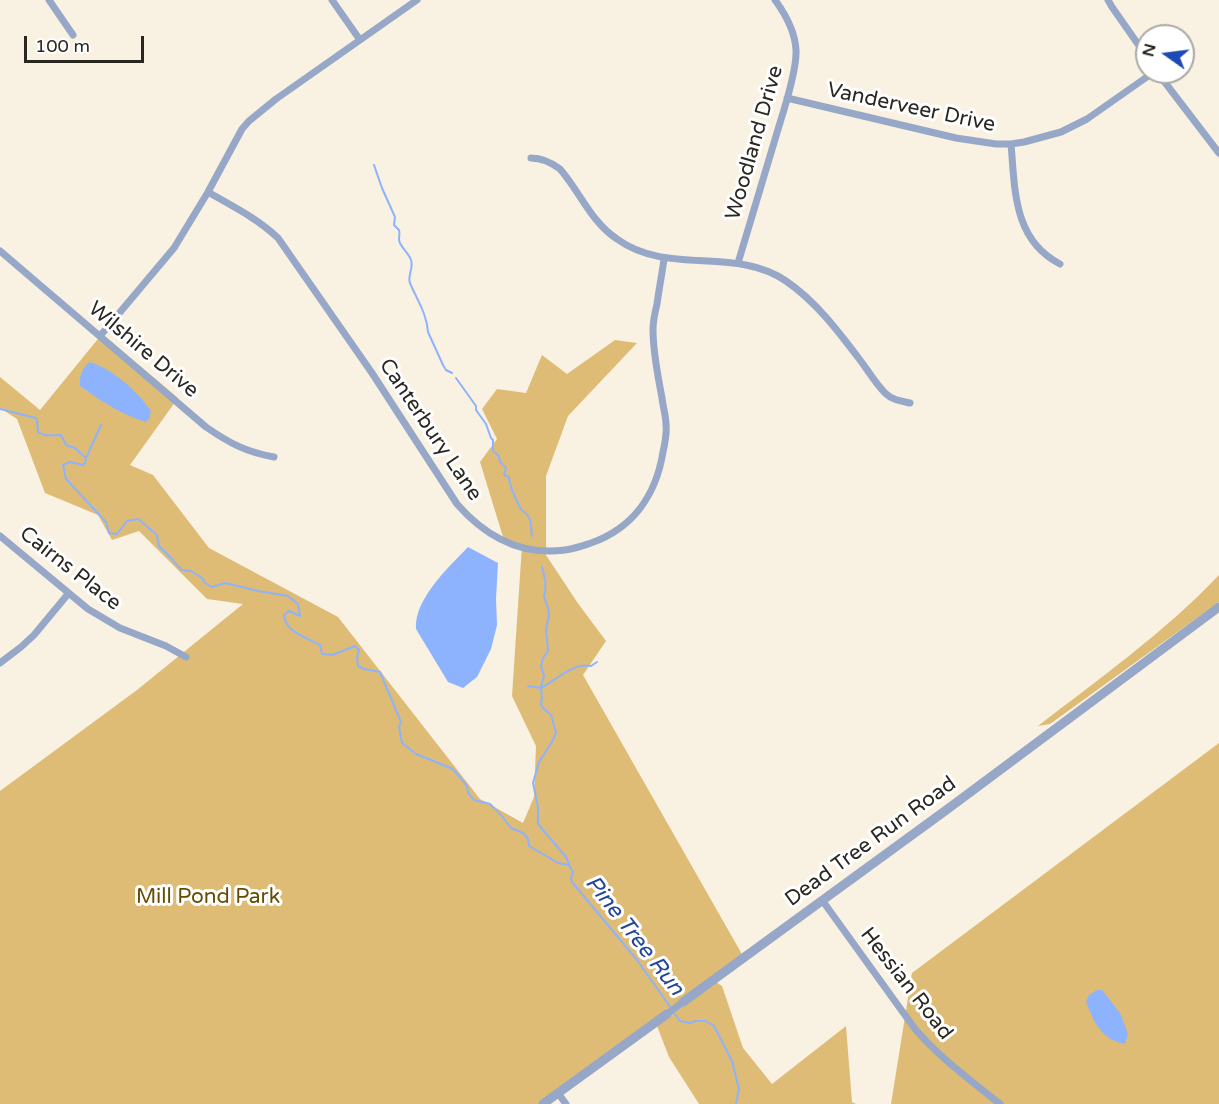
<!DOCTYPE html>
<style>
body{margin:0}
#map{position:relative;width:1219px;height:1104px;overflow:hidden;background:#f9f1e1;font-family:"Varela Round",sans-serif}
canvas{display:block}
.north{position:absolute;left:1135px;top:24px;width:60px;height:60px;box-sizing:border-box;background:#fff;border:2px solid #aaa9a6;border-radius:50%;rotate:284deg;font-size:16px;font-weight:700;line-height:24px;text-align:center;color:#2a2721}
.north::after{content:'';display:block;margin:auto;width:21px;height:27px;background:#1c4ab7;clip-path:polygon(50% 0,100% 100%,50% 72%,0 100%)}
.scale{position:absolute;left:24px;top:36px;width:120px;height:27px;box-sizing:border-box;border:3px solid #2a2721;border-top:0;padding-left:8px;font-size:18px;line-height:21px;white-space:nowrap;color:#2a2721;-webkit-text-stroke:4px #fff;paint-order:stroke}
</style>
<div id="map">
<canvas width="1219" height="1104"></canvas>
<div class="north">N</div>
<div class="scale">100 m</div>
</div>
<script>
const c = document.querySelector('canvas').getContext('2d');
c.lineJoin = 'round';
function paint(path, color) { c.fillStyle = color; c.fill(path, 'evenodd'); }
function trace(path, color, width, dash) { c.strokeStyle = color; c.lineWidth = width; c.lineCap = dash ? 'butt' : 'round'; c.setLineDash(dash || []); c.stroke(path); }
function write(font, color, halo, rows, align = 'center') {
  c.font = font + ' "Varela Round",sans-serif'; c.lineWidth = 6; c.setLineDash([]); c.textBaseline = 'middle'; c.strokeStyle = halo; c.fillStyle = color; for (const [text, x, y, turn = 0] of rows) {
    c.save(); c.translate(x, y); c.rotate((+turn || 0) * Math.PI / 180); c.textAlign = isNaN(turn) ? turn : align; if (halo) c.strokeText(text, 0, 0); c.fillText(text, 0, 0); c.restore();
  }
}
paint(new Path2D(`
 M 102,334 L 178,398 L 130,465 L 153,475 L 209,548 L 338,617 L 480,799 L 523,823 L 534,797 L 536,746 L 512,696 L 522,545 L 504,540 L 480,462 L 497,439 L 482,409 L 497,389 L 526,393 L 542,355 L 567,374 L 615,340 L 637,343 L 568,416 L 546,476 L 546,555 L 577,602 L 606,641 L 583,675 L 743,956 L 711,979 L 722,986 L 743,1048 L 772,1084 L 846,1026 L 852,1102 L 856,1104 L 699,1104 L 669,1057 L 657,1026 L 540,1104 L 0,1104 L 0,791 L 137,690 L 243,604 L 207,599 L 139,531 L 112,540 L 98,515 L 45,493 L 17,419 L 0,408 L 0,377 L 40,410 Z
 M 1219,575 L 1219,602 L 1050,724 L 1038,726 C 1100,678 1165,632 1219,575 Z
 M 1219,743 L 1219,1104 L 891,1104 L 912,973 Z`), '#dfbc76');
paint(new Path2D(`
 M 89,362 C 112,368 138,392 151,411 L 149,419 L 146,422 C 122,415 101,401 80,386 C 79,376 82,369 89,362 Z
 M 468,547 L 498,563 L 496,599 L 497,625 L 491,649 L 477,677 L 463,688 L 448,682 L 416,629 C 414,599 449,567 468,547 Z
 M 1097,990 L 1102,990 L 1120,1013 L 1128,1034 L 1125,1044 C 1101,1039 1095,1024 1086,1002 L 1089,995 Z`), '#8db3fe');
trace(new Path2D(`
 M 374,165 L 382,188 L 395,217 L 394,225 L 399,230 C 400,233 399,237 399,240 C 400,247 409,253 411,260 C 414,268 407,276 410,283 C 417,300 427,314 428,332 L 443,365 L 446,370 L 452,373
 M 456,378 L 476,406 L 476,410 L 486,424 L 491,438 L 493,440 L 493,451 L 499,456 L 500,462 L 506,468 L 504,475 L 509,477 C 509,485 517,502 521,509 C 523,512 527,513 528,516 C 532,521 531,530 532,536
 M 0,409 L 36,418 L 37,420 L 38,432 C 45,437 53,435 61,435 L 66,445 L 75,448 L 86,458 L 85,463 L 83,465 L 70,462 L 63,465 L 66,479 L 106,522 L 109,533 L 117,534 L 127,521 L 138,519 L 157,535 L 159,546 L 170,557 L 176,564 L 182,570 L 191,571 L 202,578 L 205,583 L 212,587 L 225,583 L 258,591 L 288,596 L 298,604 L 300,616 L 289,611 L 284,615 C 285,632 307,638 320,645 L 322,654 L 332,655 L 355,646 L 359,650 L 357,658 L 358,666 L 364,669 L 380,672 L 401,722 L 399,727 L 402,743 L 416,754 L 453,769 L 467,786 L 468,793 L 474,800 L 490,804 L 501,815 L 511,828 L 523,833 L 528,839 L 529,846 L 558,863 L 569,865 L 573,872 L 571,878 L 572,882 L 637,960 L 671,1008
 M 86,458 L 101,425
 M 542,567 C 545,578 547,586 544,597 L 548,608 L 549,615 L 546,629 L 548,651 L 543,658 L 541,667 L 544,675 L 541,688 L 542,698 L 541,704 L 542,707 L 551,715 L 556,733 L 552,742 L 539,762 L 533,783 L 538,807 L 538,824 L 566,857 L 569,864
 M 528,686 L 541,688 C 556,680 574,662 591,666 L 597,662
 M 674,1013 L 680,1021 L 690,1023 L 696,1021 L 706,1021 L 714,1026 L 732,1061 L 739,1089 L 736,1104`), '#8db3fe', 2);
trace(new Path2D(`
 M 49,0 L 73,35
 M 332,0 L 360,40
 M 1108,0 L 1112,7 L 1147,57
 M 1157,72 L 1219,153
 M 787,98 L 956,138 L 996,144 L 1011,144 L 1024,142 L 1061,132 L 1087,119 L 1154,72
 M 1011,144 C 1015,189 1013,240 1060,264
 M 531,158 C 541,158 552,163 560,169 C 580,192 591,222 617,239 C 668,276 735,246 786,281 C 817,302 841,335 863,364 C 870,374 877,385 885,393 C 892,400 901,401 910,403
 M 208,192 C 232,206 257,218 278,238 L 372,373 L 457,504 C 485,536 521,556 565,550 C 574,549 582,546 591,543 C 633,528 656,495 663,452 C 665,443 667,434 666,425 C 666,416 663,407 662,398 C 658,376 653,353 653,330 C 653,322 655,312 657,304 C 659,289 662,274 664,259
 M 0,251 L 206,427 C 229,443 246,452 274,457
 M 738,263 C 752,217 765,172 779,126 C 785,107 797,70 796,50 C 795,32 786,15 775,0
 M 100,336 L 174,248 L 208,192 L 242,129 L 249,121 L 276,99 L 417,0
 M 0,536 L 88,609 L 120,628 L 166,646 L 186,657
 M 0,663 L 21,647 L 34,635 L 68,594
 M 822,900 L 915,1029 C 940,1058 970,1080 1000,1104
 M 667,1014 L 683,1002
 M 558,1093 L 566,1104`), '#96a7c8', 7);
trace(new Path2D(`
 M 683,1002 L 949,808 L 1219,607
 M 543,1104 L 667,1014`), '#96a7c8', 9);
write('21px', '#2a2721', '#fff', [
 ["Vanderveer Drive",911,108,12],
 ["Woodland Drive",755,143,-74],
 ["Wilshire Drive",143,350,40],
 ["Canterbury Lane",430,430,56],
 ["Cairns Place",70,569,38],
 ["Dead Tree Run Road",871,842,-36],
 ["Hessian Road",906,984,52]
]);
write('21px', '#684c03', '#fff', [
 ["Mill Pond Park",208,897]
]);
write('italic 22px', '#21469c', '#fff', [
 ["Pine Tree Run",634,936,52]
]);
</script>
